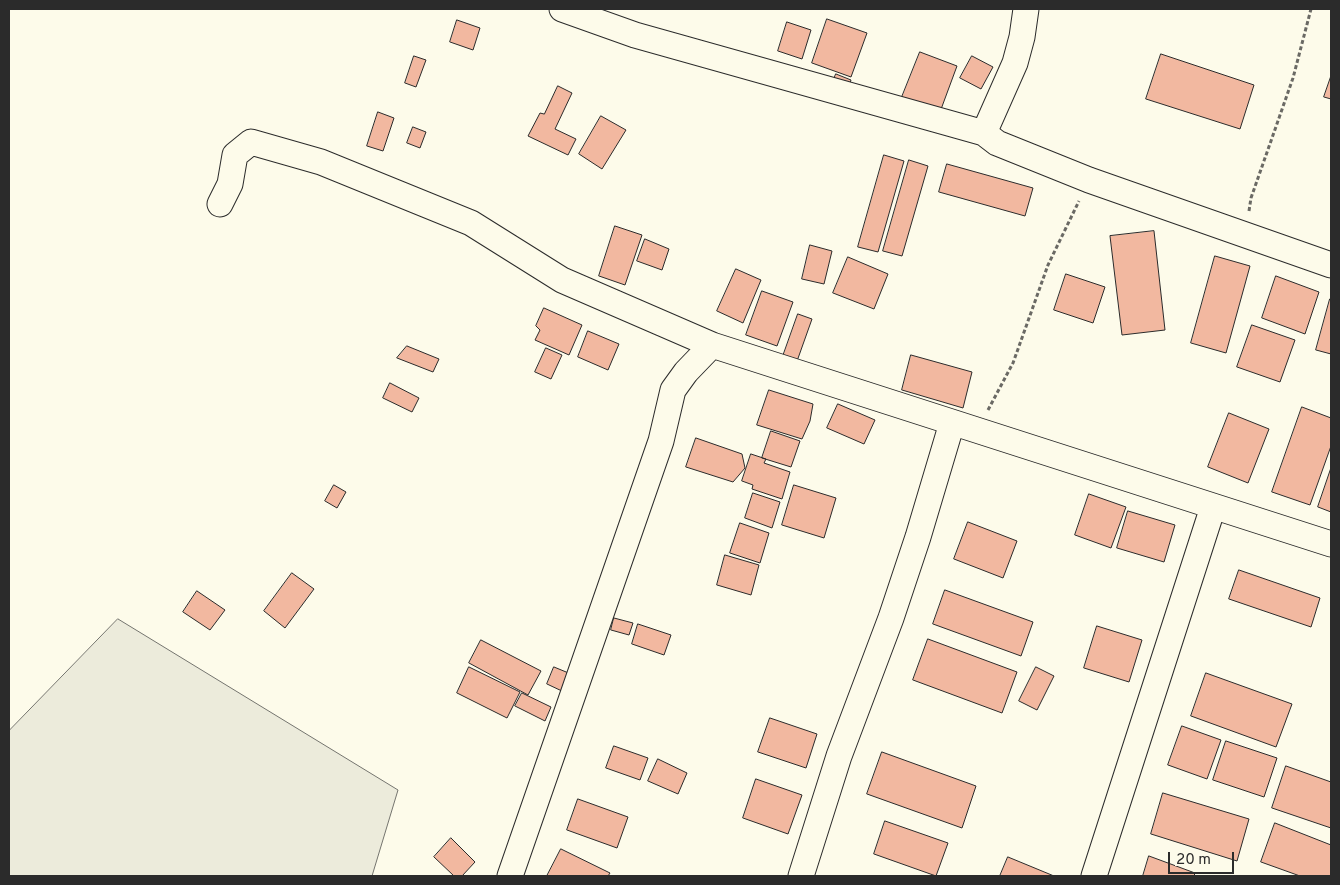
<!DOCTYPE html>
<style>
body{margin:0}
#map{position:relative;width:1340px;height:885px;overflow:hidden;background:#fdfbea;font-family:Overpass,sans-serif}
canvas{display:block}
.frame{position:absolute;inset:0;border:10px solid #2b2b2b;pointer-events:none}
.scale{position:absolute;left:1168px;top:852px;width:66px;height:22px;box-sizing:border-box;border:2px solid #2b2b2b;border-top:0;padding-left:6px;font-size:15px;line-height:18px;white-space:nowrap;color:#2b2b2b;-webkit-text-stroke:4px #fdfbea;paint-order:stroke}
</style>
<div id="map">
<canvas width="1340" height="885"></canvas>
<div class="frame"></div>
<div class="scale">20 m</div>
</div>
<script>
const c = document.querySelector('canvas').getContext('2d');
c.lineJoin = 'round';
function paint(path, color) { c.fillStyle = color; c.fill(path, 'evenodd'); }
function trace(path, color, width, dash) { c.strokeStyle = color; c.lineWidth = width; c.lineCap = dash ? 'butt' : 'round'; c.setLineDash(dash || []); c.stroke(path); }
const green = new Path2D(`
 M 118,619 L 398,790 L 372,876 L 9,876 L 9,731 Z`);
paint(green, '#ecebdb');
trace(green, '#74746e', 1);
const building = new Path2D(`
 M 827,19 L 867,33 L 851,77 L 812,63 Z
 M 457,20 L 480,28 L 473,50 L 450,42 Z
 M 787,22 L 811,30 L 802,59 L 778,51 Z
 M 920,52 L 957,66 L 940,112 L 902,97 Z
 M 1161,54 L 1254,85 L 1240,129 L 1146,99 Z
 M 414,56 L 426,60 L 416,87 L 405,83 Z
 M 972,56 L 993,67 L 981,89 L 960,78 Z
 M 836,74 L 851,80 L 846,94 L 831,87 Z
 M 1331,76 L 1331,99 L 1324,97 Z
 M 558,86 L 572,93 L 555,129 L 576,139 L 568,155 L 528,136 L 540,113 L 544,114 Z
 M 378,112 L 394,118 L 383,151 L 367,146 Z
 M 601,116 L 626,130 L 602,169 L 579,154 Z
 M 413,127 L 426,132 L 420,148 L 407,143 Z
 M 884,155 L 904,161 L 878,252 L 858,247 Z
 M 909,160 L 928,166 L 902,256 L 883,251 Z
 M 947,164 L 1033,188 L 1025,216 L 939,192 Z
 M 615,226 L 642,235 L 625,285 L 599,276 Z
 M 1154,231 L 1165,330 L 1122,335 L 1110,236 Z
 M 645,239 L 669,249 L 662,270 L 637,261 Z
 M 810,245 L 832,251 L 824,284 L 802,279 Z
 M 1215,256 L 1250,266 L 1226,353 L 1191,343 Z
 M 848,257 L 888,274 L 874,309 L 833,293 Z
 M 736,269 L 761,280 L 743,323 L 717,311 Z
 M 1066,274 L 1105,287 L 1093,323 L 1054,310 Z
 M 1276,276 L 1319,292 L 1305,334 L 1262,318 Z
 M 762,291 L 793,302 L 777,346 L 746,335 Z
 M 1330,299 L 1331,299 L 1331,354 L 1316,350 Z
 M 544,308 L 582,325 L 569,355 L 535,340 L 540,330 L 536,326 Z
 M 798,314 L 812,319 L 796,364 L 782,359 Z
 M 1252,325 L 1295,340 L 1280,382 L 1237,367 Z
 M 588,331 L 619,344 L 608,370 L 578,357 Z
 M 407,346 L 439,359 L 433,372 L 397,358 Z
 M 546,348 L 562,355 L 551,379 L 535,372 Z
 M 911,355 L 972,372 L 963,408 L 902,390 Z
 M 390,383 L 419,398 L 412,412 L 383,398 Z
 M 769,390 L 813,404 L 810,421 L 802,439 L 757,425 Z
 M 838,404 L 875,420 L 864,444 L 827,428 Z
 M 1302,407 L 1331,418 L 1331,446 L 1310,505 L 1272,492 Z
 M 1229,413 L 1269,429 L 1248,483 L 1208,467 Z
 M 771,431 L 800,441 L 791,467 L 762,458 Z
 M 696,438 L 742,454 L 745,468 L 733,482 L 686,467 Z
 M 751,454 L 766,459 L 764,463 L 790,472 L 782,499 L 752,489 L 753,485 L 742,481 Z
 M 1331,468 L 1331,512 L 1318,507 Z
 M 334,485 L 346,492 L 337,508 L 325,501 Z
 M 794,485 L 836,498 L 824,538 L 782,525 Z
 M 753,493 L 780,502 L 772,528 L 745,518 Z
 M 1089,494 L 1126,507 L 1111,548 L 1075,535 Z
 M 1128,511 L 1175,525 L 1164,562 L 1117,548 Z
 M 968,522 L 1017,541 L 1003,578 L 954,559 Z
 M 740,523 L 769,533 L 760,563 L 730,553 Z
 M 725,555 L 759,565 L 751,595 L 717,585 Z
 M 1239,570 L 1320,598 L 1311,627 L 1229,599 Z
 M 292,573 L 314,589 L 285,628 L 264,611 Z
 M 945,590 L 1033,622 L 1021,656 L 933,624 Z
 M 197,591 L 225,610 L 210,630 L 183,612 Z
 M 614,618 L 633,623 L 629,635 L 611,630 Z
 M 638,624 L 671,635 L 664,655 L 632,644 Z
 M 1097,626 L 1142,640 L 1129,682 L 1084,668 Z
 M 928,639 L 1017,672 L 1002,713 L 913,680 Z
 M 481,640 L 541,671 L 528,695 L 469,663 Z
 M 469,667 L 520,692 L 507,718 L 457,693 Z
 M 554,667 L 571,674 L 564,692 L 547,684 Z
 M 1036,667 L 1054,676 L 1037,710 L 1019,701 Z
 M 1206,673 L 1292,704 L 1276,747 L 1191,716 Z
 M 522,693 L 551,707 L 545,721 L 515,706 Z
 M 770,718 L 817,734 L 806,768 L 758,752 Z
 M 1182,726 L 1221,740 L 1207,779 L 1168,765 Z
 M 1226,741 L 1277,758 L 1264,797 L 1213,780 Z
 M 614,746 L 648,758 L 640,780 L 606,768 Z
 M 882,752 L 976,786 L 962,828 L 867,794 Z
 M 658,759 L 687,773 L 678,794 L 648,781 Z
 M 1286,766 L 1331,782 L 1331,828 L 1272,808 Z
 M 756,779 L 802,795 L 788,834 L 743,818 Z
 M 1163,793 L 1249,819 L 1237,861 L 1151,834 Z
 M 578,799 L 628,817 L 617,848 L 567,830 Z
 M 885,821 L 948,843 L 936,876 L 874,854 Z
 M 1275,823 L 1331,845 L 1331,876 L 1300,876 L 1261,862 Z
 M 451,838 L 475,862 L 462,876 L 454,876 L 434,857 Z
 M 561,849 L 610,873 L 608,876 L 547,876 Z
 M 1149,856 L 1195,873 L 1194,876 L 1143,876 Z
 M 1008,857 L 1054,876 L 1000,876 Z`);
paint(building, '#f2b8a0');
trace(building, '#2b2b2b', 1);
const minor = new Path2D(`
 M 562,9 L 635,35 L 984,133
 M 1026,9 L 1022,37 L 1015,63 L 984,133 L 997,143 L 1089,180 L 1331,265
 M 220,204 L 230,184 L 235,155 L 251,142 L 321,162 L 471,223 L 562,280 L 712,345
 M 510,876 L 661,441 L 673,390 L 686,372 L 712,345 L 1331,544
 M 801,876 L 839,756 L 891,618 L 918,537 L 952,423
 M 1094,876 L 1213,507`);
trace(minor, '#2b2b2b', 27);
trace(new Path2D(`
 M 1249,211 L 1251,198 L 1293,78 L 1311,9
 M 988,410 L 1013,363 L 1048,265 L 1079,201`), '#6a6964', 3, [4, 2.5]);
trace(minor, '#fdfbea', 25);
</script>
